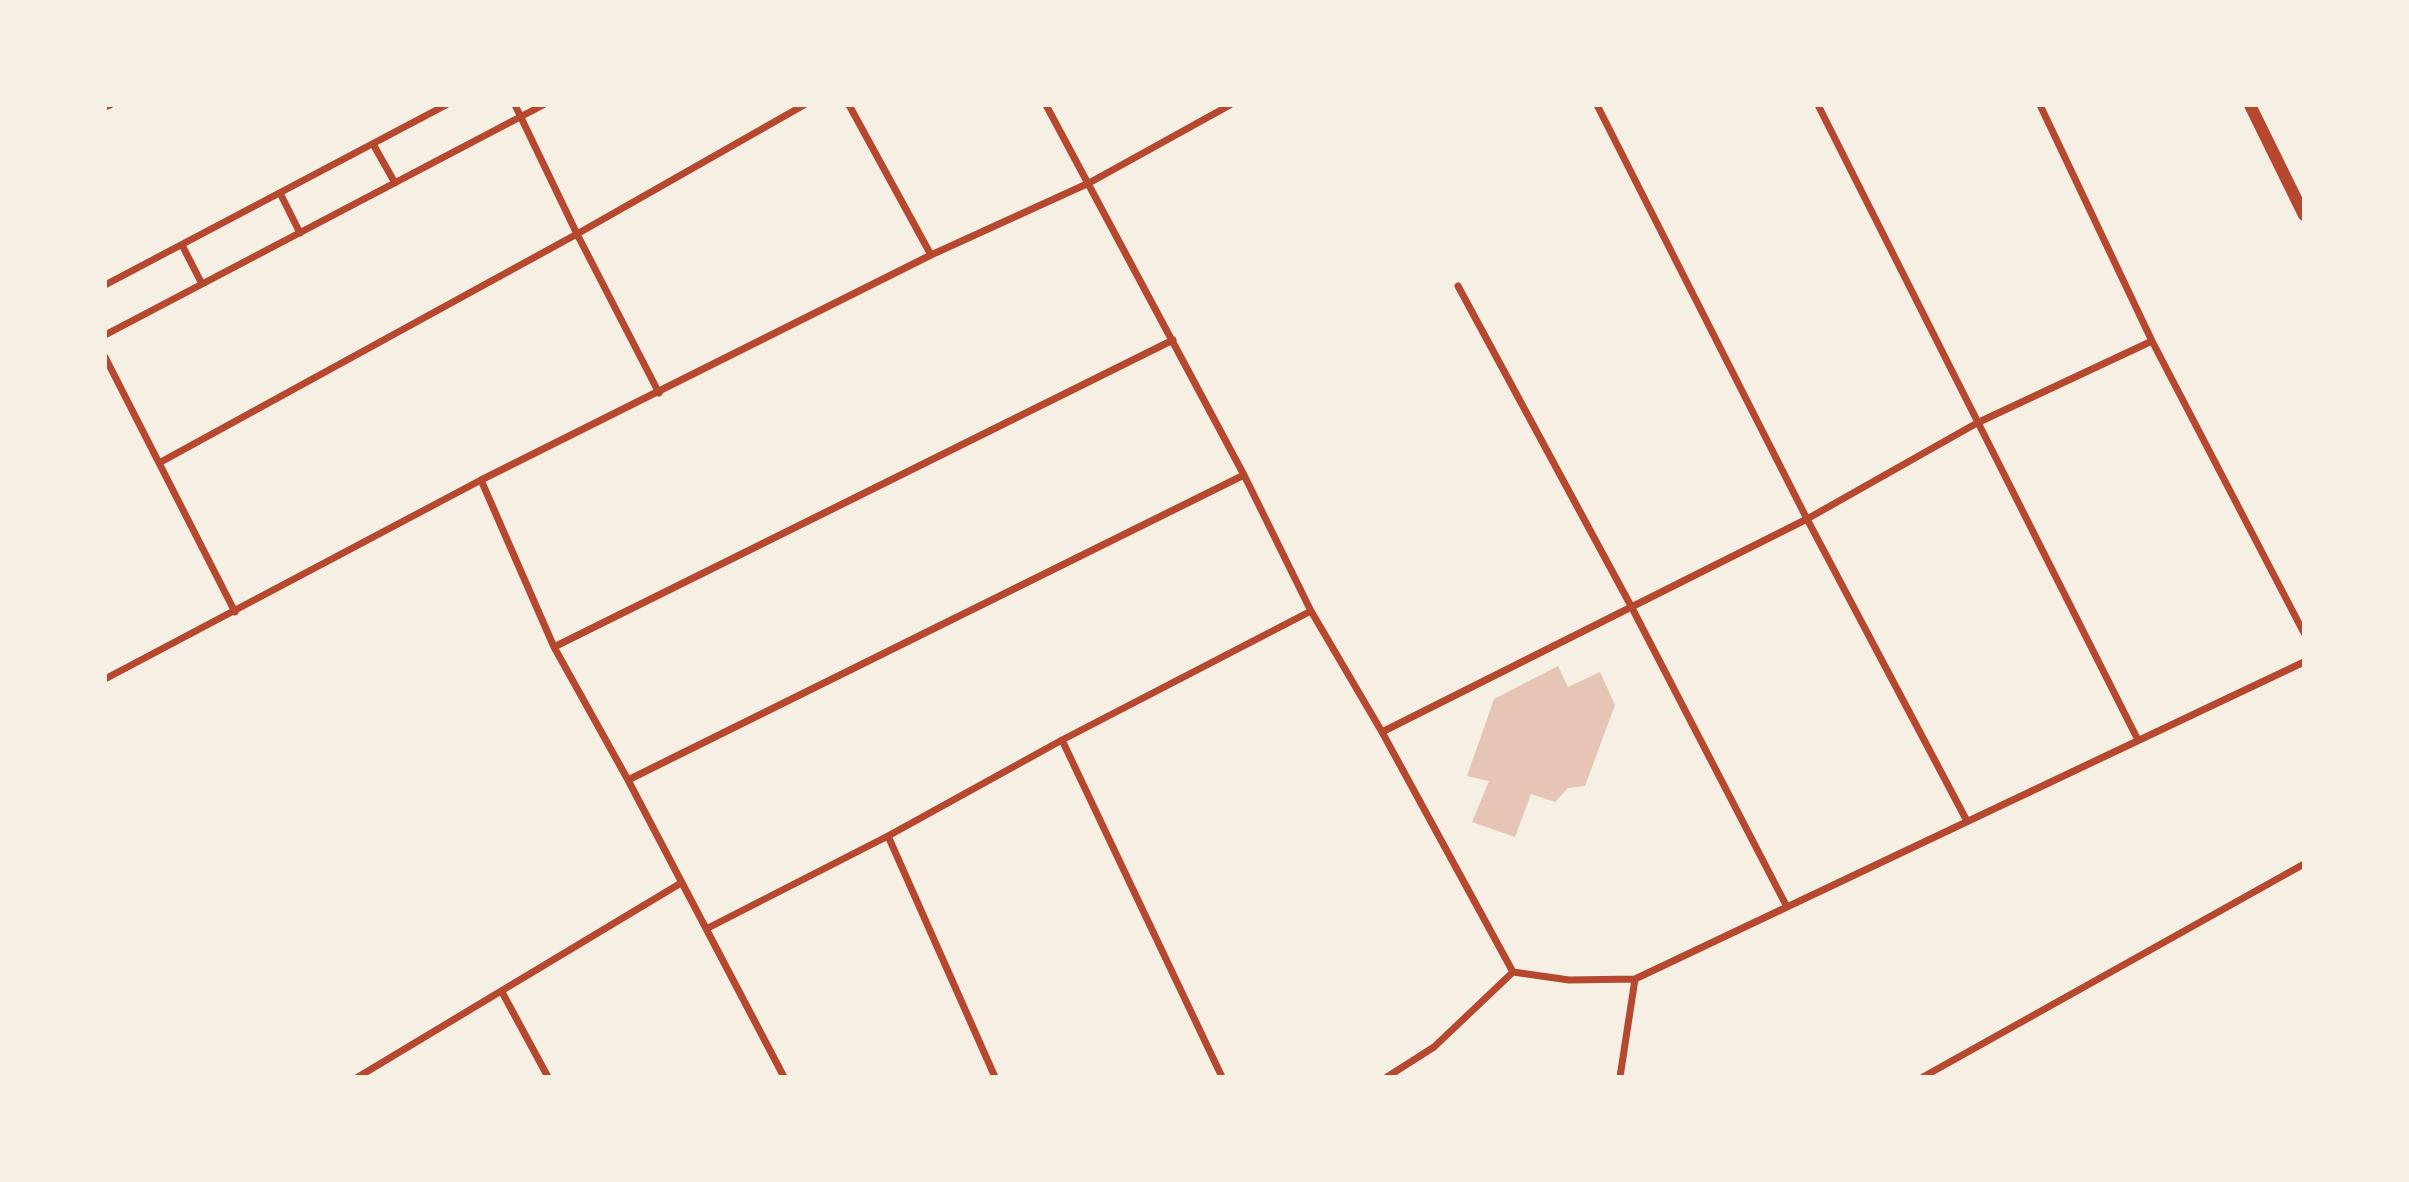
<!DOCTYPE html>
<style>
body{margin:0}
#map{position:relative;width:2409px;height:1182px;overflow:hidden;background:#f6efe4;font-family:"Work Sans",sans-serif}
canvas{display:block}
.frame{position:absolute;inset:0;border:107px solid #f6efe4;pointer-events:none}
</style>
<div id="map">
<canvas width="2409" height="1182"></canvas>
<div class="frame"></div>
</div>
<script>
const c = document.querySelector('canvas').getContext('2d');
c.lineJoin = 'round';
function paint(path, color) { c.fillStyle = color; c.fill(path, 'evenodd'); }
function trace(path, color, width, dash) { c.strokeStyle = color; c.lineWidth = width; c.lineCap = dash ? 'butt' : 'round'; c.setLineDash(dash || []); c.stroke(path); }
paint(new Path2D(`
 M 1558,666 L 1568,687 L 1600,672 L 1615,705 L 1585,786 L 1568,788 L 1555,802 L 1531,794 L 1515,837 L 1472,822 L 1489,781 L 1467,776 L 1494,699 Z`), '#e6c5b7');
trace(new Path2D(`
 M 515,105 L 577,234 L 659,393
 M 849,105 L 931,255
 M 1046,105 L 1244,475 L 1311,611 L 1382,732 L 1513,972
 M 1597,105 L 1807,519 L 1967,821
 M 1818,105 L 2138,740
 M 2040,105 L 2152,341 L 2304,633
 M 105,107 L 110,105
 M 373,144 L 395,183
 M 280,193 L 300,233
 M 182,245 L 202,284
 M 105,285 L 446,105
 M 1458,286 L 1631,606 L 1787,907
 M 105,335 L 543,105
 M 105,357 L 235,612
 M 159,463 L 577,234 L 804,105
 M 481,480 L 554,647 L 628,780 L 784,1077
 M 554,647 L 1173,340
 M 105,679 L 481,480 L 931,255 L 1089,183 L 1230,105
 M 1382,732 L 1807,519 L 1977,423 L 2152,341
 M 1062,740 L 1222,1077
 M 628,780 L 1244,475
 M 888,836 L 995,1077
 M 706,929 L 888,836 L 1062,740 L 1311,611
 M 502,992 L 548,1077
 M 358,1077 L 681,883
 M 1387,1077 L 1434,1047 L 1513,972 L 1569,980 L 1635,979 L 2304,662
 M 1620,1077 L 1635,979
 M 1923,1077 L 2304,864`), '#b5482f', 7);
trace(new Path2D(`
 M 2250,105 L 2304,215`), '#b5482f', 12);
</script>
